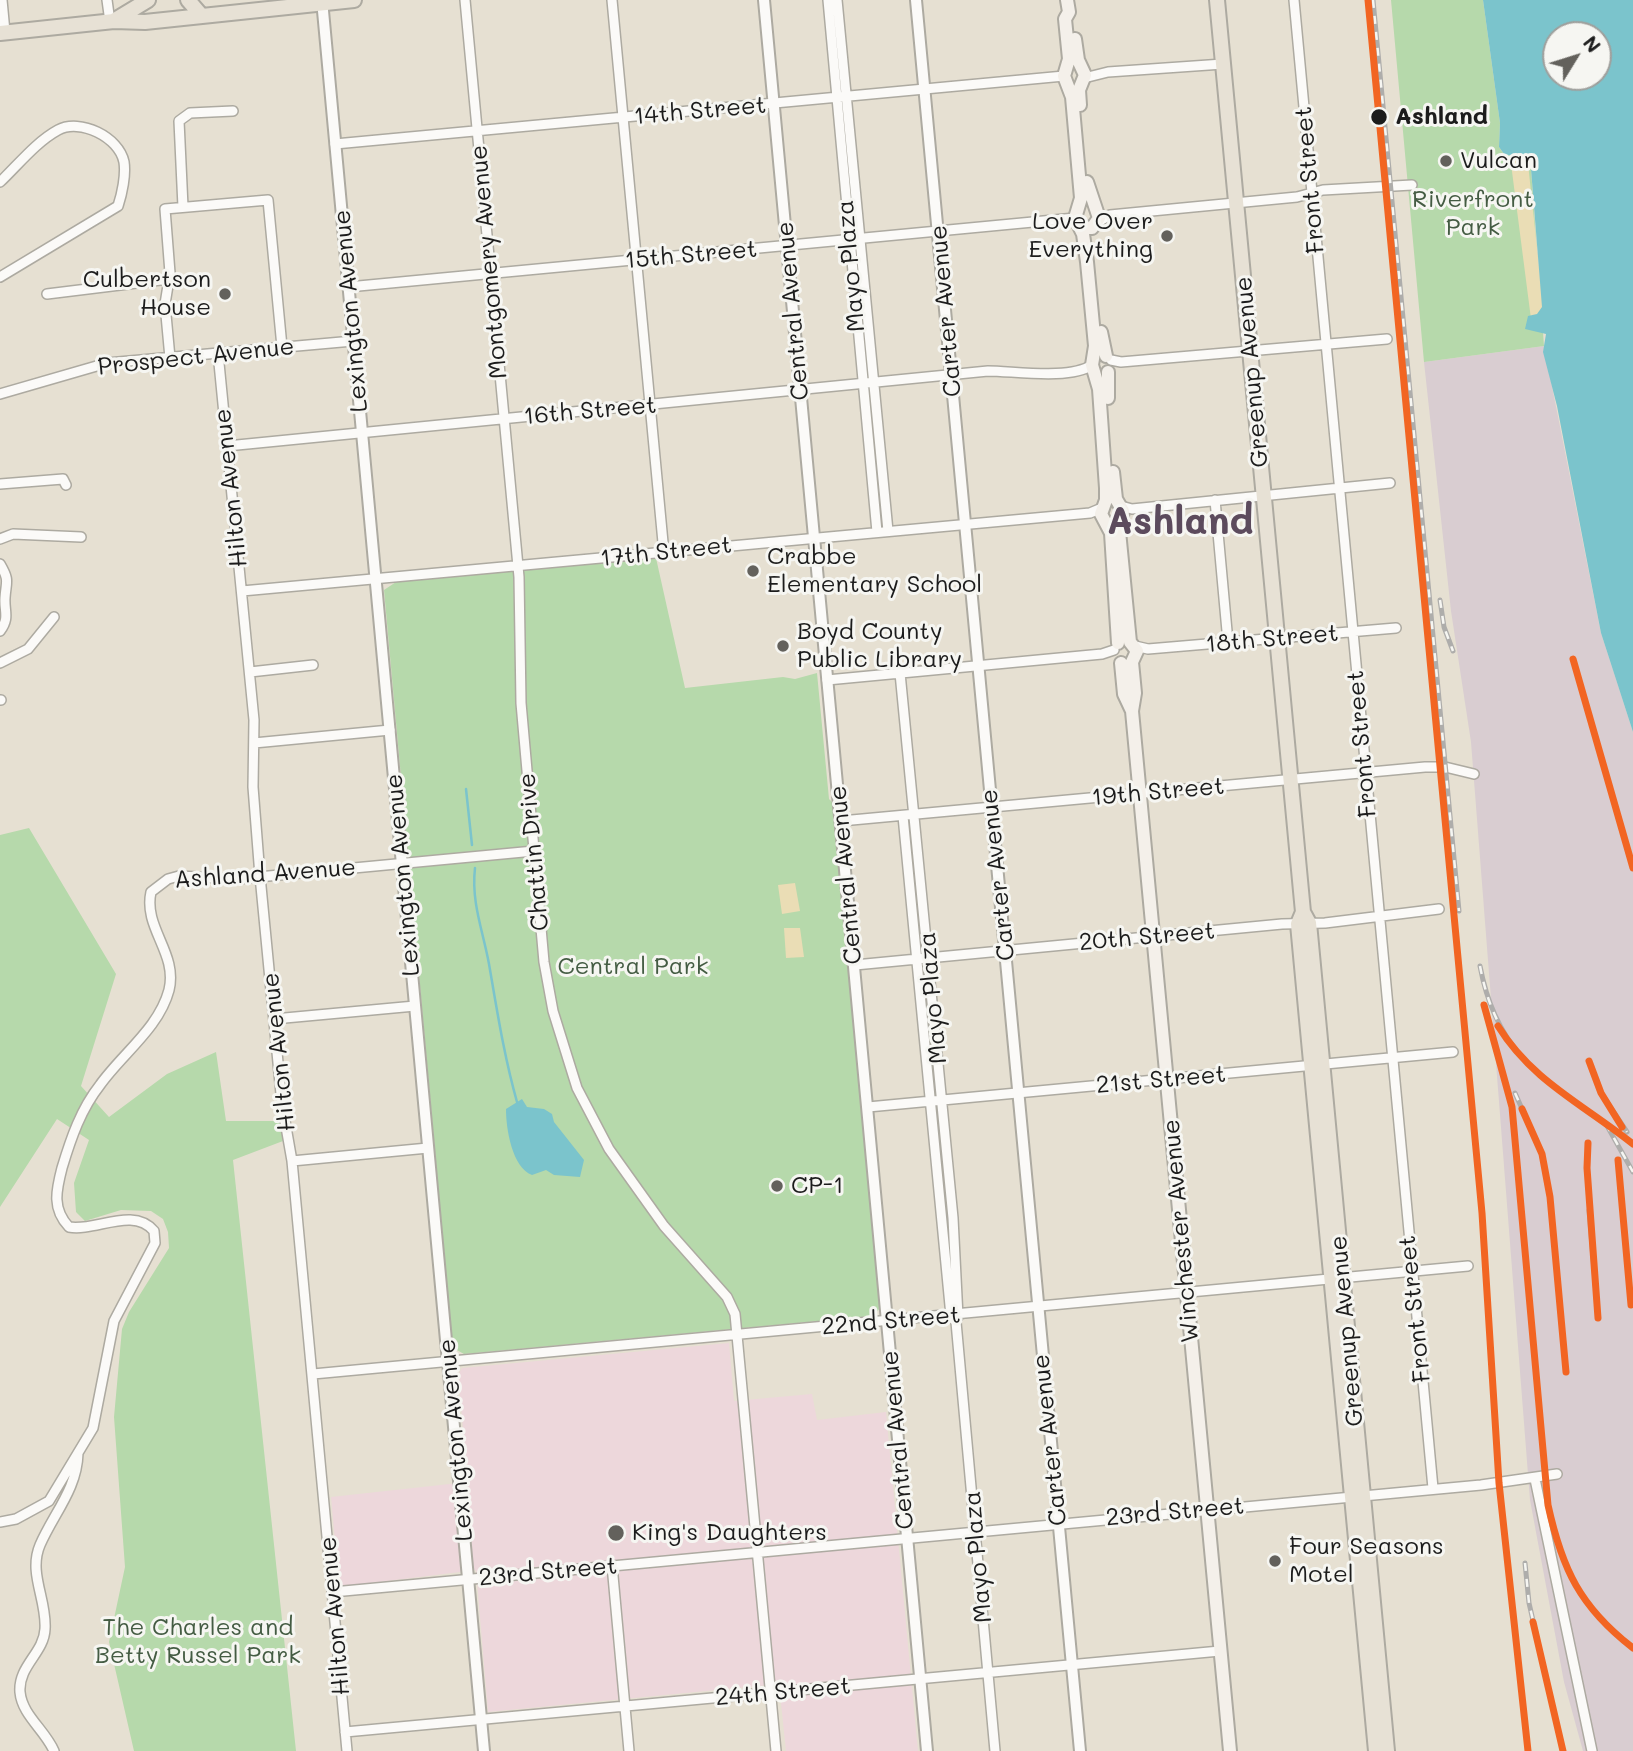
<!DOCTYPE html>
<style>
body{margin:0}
#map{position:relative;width:1633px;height:1751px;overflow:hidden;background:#e6e0d2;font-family:Mali,sans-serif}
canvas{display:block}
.north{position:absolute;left:1542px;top:21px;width:70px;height:70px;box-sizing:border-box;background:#f6f6f2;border:2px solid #9f9f9c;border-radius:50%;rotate:52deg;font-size:19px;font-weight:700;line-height:28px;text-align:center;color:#1c1c1c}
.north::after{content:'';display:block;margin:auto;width:24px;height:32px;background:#63615c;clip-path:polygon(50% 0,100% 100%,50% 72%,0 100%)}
</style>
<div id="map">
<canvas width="1633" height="1751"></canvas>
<div class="north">N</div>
</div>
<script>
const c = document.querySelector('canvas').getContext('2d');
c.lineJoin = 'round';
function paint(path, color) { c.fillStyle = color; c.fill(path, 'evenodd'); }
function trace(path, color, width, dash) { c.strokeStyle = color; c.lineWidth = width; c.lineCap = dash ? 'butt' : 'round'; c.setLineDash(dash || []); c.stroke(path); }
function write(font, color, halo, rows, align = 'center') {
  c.font = font + ' Mali,sans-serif'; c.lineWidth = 6; c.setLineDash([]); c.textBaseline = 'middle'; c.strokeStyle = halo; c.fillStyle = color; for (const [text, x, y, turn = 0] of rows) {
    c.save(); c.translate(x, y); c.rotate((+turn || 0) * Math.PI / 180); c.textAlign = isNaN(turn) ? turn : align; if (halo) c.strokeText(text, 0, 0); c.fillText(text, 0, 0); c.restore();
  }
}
paint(new Path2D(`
 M 729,1343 L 734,1401 L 812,1394 L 817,1420 L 886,1412 L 918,1751 L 786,1751 L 779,1684 L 488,1712 L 476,1570 L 339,1587 L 331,1497 L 468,1482 L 458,1375 L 462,1368 Z`), '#edd7db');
paint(new Path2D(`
 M 1544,346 L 1601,633 L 1633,732 L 1633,1751 L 1583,1751 L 1564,1682 L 1530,1500 L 1471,742 L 1451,611 L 1424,362 Z`), '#d9cdd1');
paint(new Path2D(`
 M 1391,0 L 1483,0 L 1500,123 L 1499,147 L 1504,154 L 1526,159 L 1531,169 L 1544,346 L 1424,362 Z
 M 656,558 L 685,688 L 783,677 L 795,679 L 817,673 L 829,799 L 833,803 L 880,1308 L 873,1316 L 464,1354 L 455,1349 L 452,1338 L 384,590 L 396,582 Z
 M 29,828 L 116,974 L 81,1086 L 109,1117 L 167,1074 L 216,1052 L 226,1121 L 280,1121 L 283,1141 L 233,1160 L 296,1751 L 134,1751 L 109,1642 L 125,1567 L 114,1417 L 122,1329 L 129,1312 L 169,1248 L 168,1232 L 163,1219 L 151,1211 L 121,1210 L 85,1221 L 76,1212 L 74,1183 L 89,1140 L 57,1119 L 0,1207 L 0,835 Z`), '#b6d9ab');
paint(new Path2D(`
 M 1527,154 L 1544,314 L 1531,319 L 1510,156 Z
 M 795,883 L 800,911 L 782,914 L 778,885 Z
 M 784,928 L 800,928 L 804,957 L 786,958 Z`), '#eaddb5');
paint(new Path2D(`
 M 1483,0 L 1633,0 L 1633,732 L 1601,633 L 1557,406 L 1543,352 L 1546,334 L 1525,329 L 1528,316 L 1537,314 L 1542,307 L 1531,169 L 1526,159 L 1504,154 L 1499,147 L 1500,123 ZM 1598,35 L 1598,77 L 1556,77 L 1556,35 Z
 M 522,1099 L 527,1107 L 544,1109 L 552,1114 L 554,1122 L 584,1160 L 580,1177 L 554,1175 L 546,1170 L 532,1175 C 512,1167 506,1129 506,1109 Z`), '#7bc4cc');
trace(new Path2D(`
 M 466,789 L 472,845
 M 475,868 C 471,902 483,931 489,964 C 497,1010 504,1056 517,1102`), '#7bc4cc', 2.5);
const minor = new Path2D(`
 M 2,0 L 5,32
 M 107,0 L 110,22
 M 465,0 L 519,577 L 521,703 L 544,962 L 553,1011 L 577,1088 L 609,1149 L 664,1226 L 727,1297 L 735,1314 L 776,1751
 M 612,0 L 664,553
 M 828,0 L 877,532
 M 837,0 L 888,531
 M 1294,0 L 1433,1488
 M 1084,78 L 1108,72 L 1223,64
 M 335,144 L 1064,76
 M 0,182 C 18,165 36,142 58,130 C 80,118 119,137 124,162 C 126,175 122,194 118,206 L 0,277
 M 183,207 L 179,121 L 190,113 L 233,111
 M 1098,222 L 1110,215 L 1297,197 L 1323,190 L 1412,185
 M 348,287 L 1075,218
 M 47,294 L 169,279
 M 218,353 L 254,720 L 253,787 L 260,876 L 282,1104 L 292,1161 L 347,1751
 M 170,358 L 165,304 L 170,273 L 165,209 L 268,200 L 282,347
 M 1111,360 L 1121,362 L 1387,339
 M 0,394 L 107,363 L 353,341
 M 227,446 L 988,371 C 1014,371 1070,380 1092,365
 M 0,484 L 63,479 L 66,485
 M 1215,500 L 1228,642
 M 1121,506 L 1132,509 L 1390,483
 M 0,539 L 13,534 L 81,537
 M 0,564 C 10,581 6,581 5,598 C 4,611 10,618 0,631
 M 242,591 L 1090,513 L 1102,508
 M 1135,646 L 1148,649 L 1396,628
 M 0,663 L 28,649 L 54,617
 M 250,672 L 313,665
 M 900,673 L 953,1218 L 958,1317
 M 827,680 L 1102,654 L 1114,650
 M 0,700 L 1,700
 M 254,743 L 390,730
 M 903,816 L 951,1316 L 956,1322 L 995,1751
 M 841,821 L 1425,767 L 1445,767 L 1474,774
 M 855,965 L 1282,924 L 1325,923 L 1439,909
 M 274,1019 L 415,1006
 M 868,1107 L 1453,1052
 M 292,1161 L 428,1148
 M 313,1374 L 1468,1266
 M 1535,1479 L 1592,1751
 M 0,1522 L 16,1519 L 49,1501 L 93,1428 L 114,1321 L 155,1243 L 154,1231 C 133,1206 95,1232 69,1227 C 52,1209 56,1191 62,1168 C 71,1138 81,1109 100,1085 C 122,1054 159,1028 169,990 C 178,953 143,928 151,892 L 168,879 L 179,876 L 237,879 L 534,851
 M 612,1565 L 629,1751
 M 333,1592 L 1481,1485 L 1557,1474
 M 345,1732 L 1220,1651
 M 54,1751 C 45,1730 22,1715 20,1692 C 18,1666 44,1653 45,1629 C 47,1600 28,1573 40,1545 C 54,1513 77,1489 78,1453`);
const tertiary = new Path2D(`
 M 322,0 L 484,1751
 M 764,0 L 927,1751
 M 916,0 L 1080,1751`);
const secondary = new Path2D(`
 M 1067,0 L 1069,12 L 1065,19 L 1069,59 L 1064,76 L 1072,97 L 1081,198 L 1075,218 L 1083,234 L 1087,262 L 1095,346 L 1092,365 L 1099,389 L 1106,488 L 1106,500 L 1101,514 L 1111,533 L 1118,643
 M 1075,39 L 1078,60 L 1085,75 L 1079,90 L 1080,105
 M 1080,227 L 1092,228 L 1099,218 L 1087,182
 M 1101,332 L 1106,356
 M 1108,398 L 1108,372
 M 1113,472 L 1116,499 L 1123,511 L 1119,531 L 1130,642
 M 1130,642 L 1137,651 L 1132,662 L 1135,693 L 1132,711 L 1230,1751
 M 1121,663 L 1124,694 L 1132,711`);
const primary = new Path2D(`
 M 188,0 L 201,15
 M 115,20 L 148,0
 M 0,33 L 114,21 L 145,22 L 354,0`);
const trunk = new Path2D(`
 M 1217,0 L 1303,912 L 1309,923 L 1387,1751
 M 1303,912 L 1298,924 L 1376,1751`);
trace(minor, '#adaaa1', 12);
trace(tertiary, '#adaaa1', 14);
trace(secondary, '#adaaa1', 16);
trace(primary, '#adaaa1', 18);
trace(trunk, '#adaaa1', 18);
trace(minor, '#fbfaf8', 9);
trace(tertiary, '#fbfaf8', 10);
trace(secondary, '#f4f0ea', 12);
trace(primary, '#e7e1d5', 14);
trace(trunk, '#e7e1d5', 14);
const rail = new Path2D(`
 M 1373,0 L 1459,911
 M 1440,600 L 1444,627 L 1453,651
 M 1573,659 L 1633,868
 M 1480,966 C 1499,1068 1560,1086 1633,1144
 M 1484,1005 L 1512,1107 L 1548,1505 C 1562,1569 1580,1607 1633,1648
 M 1589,1061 L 1601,1093 L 1627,1132
 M 1515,1093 L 1542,1154 L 1550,1197 L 1566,1372
 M 1606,1124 L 1633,1172
 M 1618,1160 L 1631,1305
 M 1589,1210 L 1598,1318
 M 1525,1563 L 1529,1603 L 1563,1751`);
trace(rail, '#aeadab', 5);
trace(rail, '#f6f6f2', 2.5, [8]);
trace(new Path2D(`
 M 1368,0 L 1482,1213 L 1499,1483 L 1528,1751
 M 1573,659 L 1633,868
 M 1484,1005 L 1512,1107 L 1548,1505 C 1562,1569 1580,1607 1633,1648
 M 1498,1026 C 1532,1081 1583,1104 1633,1144
 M 1589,1061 L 1601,1093 L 1622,1127
 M 1522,1109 L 1542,1154 L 1550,1197 L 1566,1372
 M 1588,1143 L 1587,1168 L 1598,1318
 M 1618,1160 L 1631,1305
 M 1533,1622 L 1563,1751`), '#f26522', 7);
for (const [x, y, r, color] of [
 [1379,117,9,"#1c1c1c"],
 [1446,161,7,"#63615c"],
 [1167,236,7,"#63615c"],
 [225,294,7,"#63615c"],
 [753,571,7,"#63615c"],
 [783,646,7,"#63615c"],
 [777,1186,7,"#63615c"],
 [616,1533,9,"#63615c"],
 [1275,1561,7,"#63615c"]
]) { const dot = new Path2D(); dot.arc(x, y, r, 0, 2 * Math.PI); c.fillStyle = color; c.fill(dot); trace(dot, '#f6f6f2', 2.5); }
write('24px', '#1c1c1c', '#f6f6f2', [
 ["14th Street",700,111,-5],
 ["Front Street",1310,180,-95],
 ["15th Street",691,255,-5],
 ["Montgomery Avenue",489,262,-95],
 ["Mayo Plaza",851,266,-95],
 ["Lexington Avenue",351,311,-95],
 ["Central Avenue",793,311,-95],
 ["Carter Avenue",946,311,-95],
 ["Prospect Avenue",196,357,-6],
 ["Greenup Avenue",1252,372,-95],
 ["16th Street",590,411,-5],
 ["Hilton Avenue",231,488,-96],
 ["17th Street",666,552,-6],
 ["18th Street",1272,639,-5],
 ["Front Street",1362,744,-95],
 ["19th Street",1158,792,-5],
 ["Chattin Drive",534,852,-95],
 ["Ashland Avenue",265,874,-4],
 ["Lexington Avenue",403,875,-95],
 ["Central Avenue",846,875,-95],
 ["Carter Avenue",998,875,-96],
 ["20th Street",1147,937,-5],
 ["Mayo Plaza",933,998,-95],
 ["Hilton Avenue",279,1052,-96],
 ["21st Street",1161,1080,-5],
 ["Winchester Avenue",1181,1231,-95],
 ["Front Street",1415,1309,-96],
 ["22nd Street",891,1321,-5],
 ["Greenup Avenue",1347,1331,-95],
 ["Lexington Avenue",456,1440,-95],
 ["Central Avenue",898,1440,-95],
 ["Carter Avenue",1050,1440,-96],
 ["23rd Street",1175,1512,-5],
 ["Mayo Plaza",978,1557,-95],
 ["23rd Street",548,1572,-5],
 ["Hilton Avenue",335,1616,-95],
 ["24th Street",783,1692,-5]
]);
write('bold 24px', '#1c1c1c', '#f6f6f2', [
 ["Ashland",1395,117]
], 'left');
write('24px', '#1c1c1c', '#f6f6f2', [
 ["Vulcan",1460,161],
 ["Love Over",1153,222,"right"],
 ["Everything",1153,250,"right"],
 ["Culbertson",211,280,"right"],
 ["House",211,308,"right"],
 ["Crabbe",767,557],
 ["Elementary School",767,585],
 ["Boyd County",797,632],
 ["Public Library",797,660],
 ["CP-1",791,1186],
 ["King's Daughters",632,1533],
 ["Four Seasons",1289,1547],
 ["Motel",1289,1575]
], 'left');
write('24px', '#445c43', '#f6f6f2', [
 ["Riverfront",1473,200],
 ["Park",1473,228],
 ["Central Park",633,967],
 ["The Charles and",198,1628],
 ["Betty Russel Park",198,1656]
]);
write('bold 38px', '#5c4b5d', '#f6f6f2', [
 ["Ashland",1180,522]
]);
</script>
